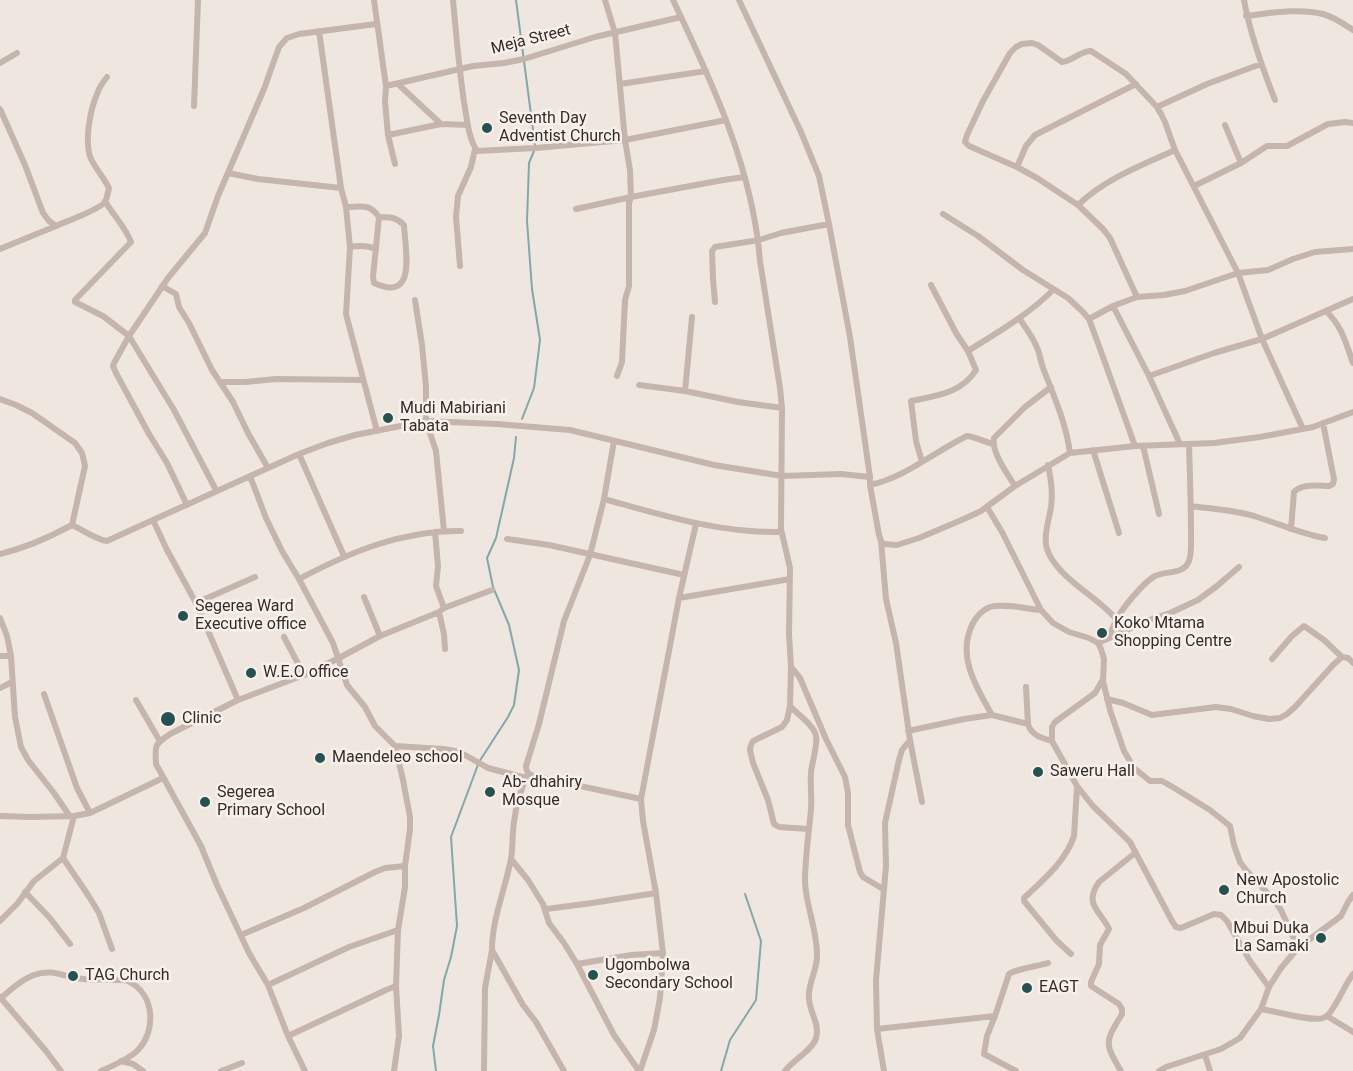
<!DOCTYPE html>
<style>
body{margin:0}
canvas{display:block;background:#efe6df}
</style>
<canvas width="1353" height="1071"></canvas>
<script>
const c = document.querySelector('canvas').getContext('2d');
c.lineJoin = 'round';
function trace(path, color, width, dash) { c.strokeStyle = color; c.lineWidth = width; c.lineCap = dash ? 'butt' : 'round'; c.setLineDash(dash || []); c.stroke(path); }
function write(font, color, halo, rows, align = 'center') {
  c.font = font + ' Roboto,sans-serif'; c.lineWidth = 5; c.setLineDash([]); c.textBaseline = 'middle'; c.strokeStyle = halo; c.fillStyle = color; for (const [text, x, y, turn = 0] of rows) {
    c.save(); c.translate(x, y); c.rotate((+turn || 0) * Math.PI / 180); c.textAlign = isNaN(turn) ? turn : align; if (halo) c.strokeText(text, 0, 0); c.fillText(text, 0, 0); c.restore();
  }
}
trace(new Path2D(`
 M 516,0 L 535,145
 M 522,419 L 534,388 L 540,340 L 532,289 L 527,221 L 529,163 L 534,151
 M 436,1071 L 433,1046 L 439,1015 L 444,980 L 451,957 L 457,926 L 451,837 L 479,762 L 508,717 L 514,705 L 519,670 L 509,625 L 493,587 L 487,558 L 496,538 L 514,458 L 516,437
 M 721,1071 L 730,1040 L 756,1000 L 761,941 L 745,894`), '#81a9a7', 2);
trace(new Path2D(`
 M 374,0 L 386,86 L 385,102 L 388,135 L 395,164
 M 453,0 C 456,34 459,68 464,102 C 467,118 468,137 477,151 L 536,148 L 625,140 L 726,120
 M 605,0 L 615,33 L 625,140 L 630,170 L 631,197 L 629,203 L 629,286 L 625,300 L 622,362 L 617,376
 M 739,0 L 801,132 L 819,176 L 829,224 L 850,337 L 870,477 L 870,485 L 879,535 L 881,541 L 884,544 L 897,545 L 919,538 L 964,519 L 981,511 L 1015,486 L 1070,453 L 1135,446 L 1214,443 L 1260,437 L 1313,427 L 1353,412
 M 1244,0 C 1250,34 1262,67 1275,100
 M 1246,16 C 1271,13 1299,8 1323,14 C 1334,17 1344,24 1353,30
 M 319,31 L 341,188 L 346,207 L 350,247 L 346,314 L 377,431
 M 0,63 L 17,53
 M 398,84 L 441,124 L 468,125
 M 620,84 L 706,71
 M 386,86 L 473,66 L 504,63 L 524,59 L 595,37 L 681,17
 M 194,106 L 198,0
 M 1157,107 L 1207,84 L 1261,64
 M 0,109 L 25,165 L 43,213 L 49,221 L 56,226 C 67,221 99,210 105,202 C 107,198 108,192 109,188 C 104,178 96,169 91,159 C 84,143 90,110 97,94 C 99,88 103,82 107,77
 M 1225,125 L 1241,163
 M 388,135 L 441,124
 M 1017,167 L 1026,146 L 1035,135 L 1136,84
 M 228,173 L 258,179 L 341,188
 M 1194,186 L 1241,163 L 1267,146 L 1287,146 L 1328,124 L 1345,122 L 1353,123
 M 105,201 C 113,215 126,228 131,242 L 75,300 L 75,302 L 103,316 L 129,336 L 174,410 L 216,490
 M 1078,205 C 1105,179 1142,165 1175,150
 M 346,207 C 362,207 369,203 379,217 L 373,277 L 374,283 C 418,303 405,250 404,225 C 396,217 390,217 379,217
 M 576,209 L 631,197 L 723,180 L 745,177
 M 943,214 L 978,236 L 1023,270 L 1068,298 L 1083,312 L 1089,319 L 1099,346 L 1135,446
 M 350,247 C 360,245 367,245 376,249
 M 0,249 L 56,226
 M 460,266 L 456,217 L 458,196 L 471,167 L 475,149
 M 162,286 L 176,294 L 179,307 L 189,323 L 212,370 L 233,402 L 248,433 L 268,468
 M 1137,297 L 1110,238 L 1103,229 L 1078,205 L 1037,178 L 1017,167 L 969,146 L 965,142 L 967,135 L 983,101 L 1010,53 L 1016,47 L 1022,44 L 1032,43 L 1038,45 L 1062,62 C 1073,61 1080,51 1091,51 L 1126,74 L 1157,107 L 1161,114 L 1165,122 L 1175,150 L 1238,273 L 1262,339 L 1303,429
 M 415,300 L 422,345 L 426,387 L 426,421 L 436,451 L 444,531
 M 715,302 L 713,279 L 712,251 L 715,247 L 759,240 L 781,233 L 829,224
 M 1113,306 L 1149,376 L 1180,444
 M 1326,311 C 1343,328 1345,341 1353,363
 M 1019,318 C 1026,328 1034,339 1038,350 C 1040,356 1041,362 1043,368 C 1054,396 1066,423 1070,453
 M 1089,319 L 1113,306 L 1137,297 L 1164,295 L 1185,291 L 1238,273 L 1268,270 L 1293,259 L 1315,252 L 1353,249
 M 968,351 C 998,332 1028,315 1053,290
 M 1149,376 L 1214,353 L 1262,339 L 1353,299
 M 221,382 L 245,382 L 276,379 L 363,380
 M 639,385 L 685,391 L 738,402 L 782,408
 M 685,391 L 692,317
 M 0,399 L 16,405 L 32,413 L 75,443 L 82,453 L 85,466 L 72,525
 M 614,441 L 604,499 L 590,555 L 564,621 L 539,724 L 526,766 C 526,772 528,773 533,776 L 641,799
 M 1143,446 L 1159,514
 M 1093,450 L 1119,533
 M 299,454 L 344,556
 M 922,462 L 916,441 L 911,401 C 936,396 962,393 976,370 L 968,351 L 956,333 L 931,285
 M 1048,465 C 1051,480 1053,492 1051,507 C 1049,520 1043,537 1047,549 C 1056,577 1098,597 1116,619
 M 250,476 L 266,518 L 282,551 L 299,579 L 333,643 L 347,685 L 365,707 L 375,726 L 395,746 L 403,780 L 410,817 L 410,829 L 405,866 L 405,887 L 398,930 L 396,986 L 399,1036 L 394,1071
 M 870,485 C 906,477 934,452 967,436 C 972,436 986,442 993,444
 M 1015,486 C 1008,475 991,452 994,438 L 1025,407 L 1051,387
 M 604,499 C 662,515 718,533 779,532 L 781,529 L 782,408 L 780,388 L 760,261 C 753,169 712,82 673,0
 M 187,505 L 167,463 L 149,434 L 116,373 L 113,366 L 114,363 L 129,336 L 168,278 L 205,233 L 218,196 L 264,89 L 279,47 L 287,38 L 299,34 L 376,24
 M 1191,506 C 1213,509 1236,510 1257,517 C 1280,524 1301,534 1325,538
 M 987,507 L 1002,532 L 1041,610 L 1053,623 L 1069,632 L 1089,638 L 1098,643 L 1101,649 L 1104,659 L 1103,681 L 1110,710 L 1124,751 L 1134,768 L 1150,781 L 1162,781 L 1171,786 L 1210,810 L 1230,826 L 1234,845 L 1240,862 L 1246,870 L 1274,900 L 1281,910 L 1298,948
 M 781,529 L 790,568 L 789,634 L 791,668 L 790,706 L 787,720 L 782,727 L 753,741 L 751,745 L 750,750 L 753,763 L 768,800 L 774,824 L 779,827 L 808,829
 M 1291,529 L 1294,492 C 1302,483 1318,486 1329,486 L 1333,484 L 1334,479 L 1323,423
 M 507,539 L 549,545 L 684,575
 M 881,541 L 886,599 L 896,643 L 910,740 L 922,802
 M 0,554 C 25,548 50,537 72,525 C 83,530 97,540 107,541 L 153,520
 M 299,579 C 350,552 403,530 461,531
 M 364,597 L 380,636
 M 679,598 L 790,579
 M 196,603 L 255,577
 M 444,608 L 492,590
 M 439,612 L 444,634 L 445,649
 M 0,618 L 7,636 L 11,656 L 15,717 L 21,747 L 28,760 L 54,793 L 69,815
 M 284,637 L 304,675
 M 1109,638 C 1111,632 1113,626 1116,621 C 1121,609 1144,582 1155,576 C 1165,571 1183,574 1188,563 C 1192,556 1191,544 1191,536 C 1191,505 1190,475 1189,444
 M 1098,643 L 1149,620 L 1170,613 L 1198,600 L 1217,586 L 1239,567
 M 0,656 L 11,656
 M 1272,659 L 1292,636 L 1304,626 L 1324,640 L 1342,657
 M 792,668 L 800,678 L 826,739 L 845,777 L 848,793 L 848,825 L 860,872 L 863,877 L 883,889
 M 1102,681 L 1095,693 L 1055,722 L 1052,727 L 1052,741 L 1077,786 L 1093,806 L 1130,842 L 1172,921 L 1176,927 L 1181,928 L 1214,914 L 1221,915 L 1227,921 L 1250,961 L 1269,987
 M 1026,687 L 1028,724 C 1031,735 1041,738 1052,741
 M 0,688 L 12,682
 M 44,694 L 77,788 L 90,813
 M 1107,699 L 1123,703 L 1152,715 L 1216,707 L 1231,709 L 1253,716 L 1269,719 L 1280,718 L 1287,714 L 1295,707 L 1333,665 L 1342,657 L 1348,658 L 1353,663
 M 136,700 L 158,738 L 160,741
 M 238,700 L 196,603 L 167,550 L 153,520 L 299,454 L 328,443 L 355,435 L 426,421 L 497,424 L 570,430 L 714,465 L 782,476 L 841,474 L 870,477
 M 1028,724 L 992,715 C 976,687 956,655 973,623 C 977,616 982,610 990,607 C 1003,603 1027,609 1041,610
 M 908,731 L 964,719 L 992,715
 M 395,746 L 443,749 L 455,751 L 465,755 L 488,768 L 526,778
 M 528,773 C 521,789 516,805 514,822 C 512,835 513,847 511,859 C 505,890 492,919 492,950 L 523,1005 L 536,1022 L 564,1071
 M 0,816 L 31,817 L 74,816 L 90,813 L 163,778
 M 63,858 L 88,895 L 99,913 L 112,949
 M 511,859 L 528,880 L 543,904 L 549,923 L 564,943 L 577,964 L 614,1035 L 639,1071
 M 25,892 L 49,917 L 70,944
 M 546,909 L 592,903 L 656,893
 M 0,921 L 17,904 L 34,881 L 63,858 L 74,816
 M 241,935 L 304,908 L 375,872 L 385,868 L 405,866
 M 1071,954 L 1056,940 L 1024,901 L 1024,898 C 1043,880 1066,861 1074,836 L 1077,787
 M 577,964 L 631,955 L 663,953
 M 268,985 L 349,947 L 398,930
 M 0,997 L 46,1051 L 61,1071
 M 0,999 C 10,990 21,980 34,975 C 53,968 63,977 83,979 C 92,980 122,979 128,981 C 155,994 157,1031 137,1051 C 129,1059 112,1066 101,1071
 M 1261,1009 C 1275,1011 1312,1022 1323,1018 C 1328,1016 1331,1012 1333,1008 C 1341,997 1345,984 1353,974
 M 1327,1016 L 1353,1032
 M 877,1029 L 995,1016
 M 288,1036 L 386,990 L 396,986
 M 1205,1055 L 1210,1071
 M 121,1061 L 133,1064 L 143,1071
 M 221,1071 L 242,1063
 M 305,1071 L 288,1036 L 268,985 L 249,953 L 217,885 L 201,846 L 156,764 C 155,745 154,745 170,734 L 238,700 L 304,675 L 339,658 L 380,636 L 439,612 L 444,608 L 436,586 L 438,566 L 435,532
 M 484,1071 L 485,988 L 492,950
 M 640,1071 L 654,1030 L 660,998 L 663,953 L 656,893 L 643,821 L 641,799 L 679,598 L 696,524
 M 785,1071 C 793,1060 813,1050 816,1038 C 820,1024 810,1013 809,999 C 807,984 818,970 817,954 C 817,930 806,906 805,882 C 805,857 809,833 811,809 C 812,797 810,785 811,772 C 812,763 818,744 816,736 C 815,726 797,714 790,706
 M 884,1071 L 877,1029 L 876,980 L 886,866 L 885,823 L 899,760 L 902,750 L 910,740
 M 1016,1071 L 984,1054 L 987,1036 L 995,1016 L 1009,974 C 1016,969 1039,966 1048,963
 M 1121,1071 C 1104,1043 1105,1042 1122,1014 L 1122,1009 L 1119,1004 L 1091,986 L 1091,982 L 1099,964 L 1100,945 L 1109,929 C 1101,911 1083,905 1099,882 L 1135,853
 M 1159,1071 L 1166,1067 L 1221,1049 L 1240,1038 L 1261,1009 L 1269,987 L 1281,968 L 1298,948 L 1341,916 L 1348,902 L 1353,895`), '#c6b5ac', 6);
for (const [x, y, r, color] of [
 [487,128,6,"#255250"],
 [388,418,6,"#255250"],
 [183,616,6,"#255250"],
 [1102,633,6,"#255250"],
 [251,673,6,"#255250"],
 [168,719,8,"#255250"],
 [320,758,6,"#255250"],
 [1038,772,6,"#255250"],
 [490,792,6,"#255250"],
 [205,802,6,"#255250"],
 [1224,890,6,"#255250"],
 [1321,938,6,"#255250"],
 [593,975,6,"#255250"],
 [73,976,6,"#255250"],
 [1027,988,6,"#255250"]
]) { const dot = new Path2D(); dot.arc(x, y, r, 0, 2 * Math.PI); c.fillStyle = color; c.fill(dot); trace(dot, '#f8f0eb', 2); }
write('16px', '#352c2a', '#f8f0eb', [
 ["Meja Street",531,40,-14]
]);
write('16px', '#352c2a', '#f8f0eb', [
 ["Seventh Day",499,119],
 ["Adventist Church",499,137],
 ["Mudi Mabiriani",400,409],
 ["Tabata",400,427],
 ["Segerea Ward",195,607],
 ["Executive office",195,625],
 ["Koko Mtama",1114,624],
 ["Shopping Centre",1114,642],
 ["W.E.O office",263,673],
 ["Clinic",182,719],
 ["Maendeleo school",332,758],
 ["Saweru Hall",1050,772],
 ["Ab- dhahiry",502,783],
 ["Mosque",502,801],
 ["Segerea",217,793],
 ["Primary School",217,811],
 ["New Apostolic",1236,881],
 ["Church",1236,899],
 ["Mbui Duka",1309,929,"right"],
 ["La Samaki",1309,947,"right"],
 ["Ugombolwa",605,966],
 ["Secondary School",605,984],
 ["TAG Church",85,976],
 ["EAGT",1039,988]
], 'left');
</script>
